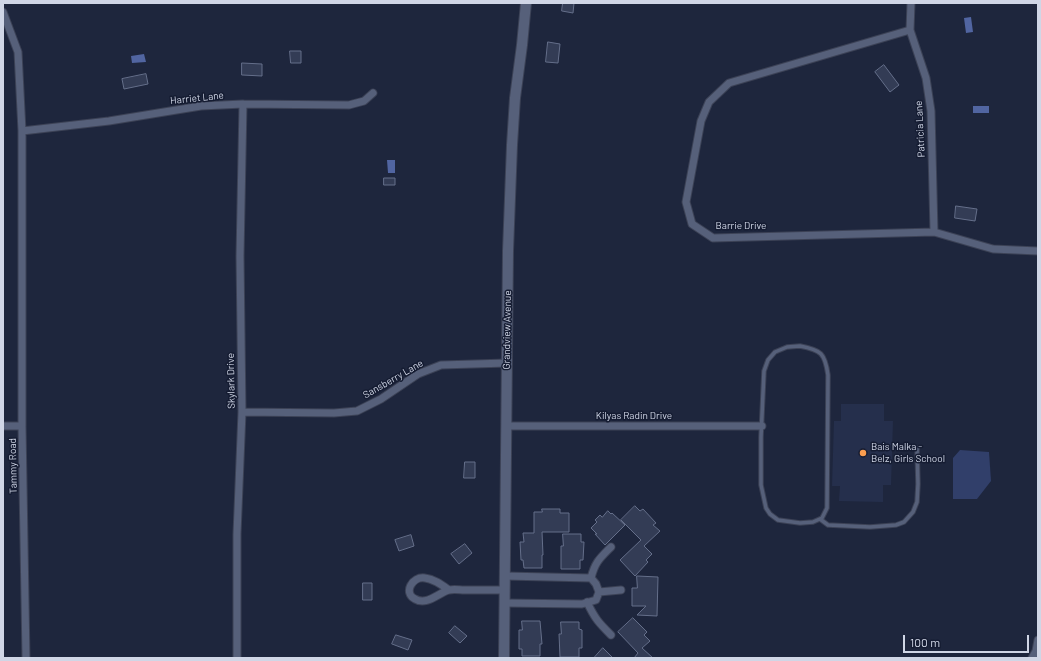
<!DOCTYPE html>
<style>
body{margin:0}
#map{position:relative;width:1041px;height:661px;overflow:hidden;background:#1e263d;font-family:Barlow,sans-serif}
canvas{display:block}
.frame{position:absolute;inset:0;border:4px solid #d0d6e6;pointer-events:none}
.scale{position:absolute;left:903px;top:635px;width:126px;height:18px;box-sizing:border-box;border:2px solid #d0d6e6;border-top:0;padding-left:5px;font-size:12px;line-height:14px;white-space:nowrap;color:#d0d6e6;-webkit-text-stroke:3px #151c32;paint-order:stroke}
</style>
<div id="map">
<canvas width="1041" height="661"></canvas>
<div class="frame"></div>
<div class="scale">100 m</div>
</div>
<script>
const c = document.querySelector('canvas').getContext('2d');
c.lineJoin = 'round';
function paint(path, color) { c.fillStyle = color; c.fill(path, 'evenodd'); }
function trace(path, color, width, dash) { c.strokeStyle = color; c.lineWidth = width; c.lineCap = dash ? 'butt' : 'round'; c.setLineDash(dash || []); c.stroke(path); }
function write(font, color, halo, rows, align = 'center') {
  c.font = font + ' Barlow,sans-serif'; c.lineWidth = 3; c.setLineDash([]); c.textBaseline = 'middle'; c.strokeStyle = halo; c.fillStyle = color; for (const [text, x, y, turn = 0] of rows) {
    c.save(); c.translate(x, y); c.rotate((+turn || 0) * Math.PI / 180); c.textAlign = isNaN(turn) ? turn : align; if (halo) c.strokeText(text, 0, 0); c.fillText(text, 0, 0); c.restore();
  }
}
paint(new Path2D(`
 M 841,404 L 884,404 L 884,421 L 893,421 L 891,485 L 883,485 L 883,502 L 839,501 L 840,486 L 832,486 L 834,421 L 841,421 Z`), '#252f4c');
paint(new Path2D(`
 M 960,450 L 989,452 L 991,481 L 977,499 L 953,499 L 953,458 Z`), '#313f6a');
paint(new Path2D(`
 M 971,17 L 973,32 L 966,33 L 964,18 Z
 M 144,54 L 146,62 L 132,63 L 131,56 Z
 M 973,106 L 989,106 L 989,113 L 973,113 Z
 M 387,160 L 395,160 L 395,173 L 388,173 Z`), '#5165a1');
const building = new Path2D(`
 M 563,3 L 574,3 L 573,13 L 562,11 Z
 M 548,42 L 560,44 L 558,63 L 546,62 Z
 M 290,51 L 301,51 L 301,63 L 291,63 Z
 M 242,63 L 262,64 L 262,76 L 242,75 Z
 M 884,65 L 899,85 L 890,92 L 875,72 Z
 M 146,74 L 148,84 L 124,89 L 122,79 Z
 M 384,178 L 395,178 L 395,185 L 384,185 Z
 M 956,206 L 977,209 L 975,221 L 955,218 Z
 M 465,462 L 475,462 L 475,478 L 464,478 Z
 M 635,506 L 640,511 L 643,509 L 656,523 L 653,525 L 660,531 L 644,546 L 652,554 L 646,560 L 648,562 L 635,576 L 620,560 L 641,540 L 621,520 Z
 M 542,509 L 560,509 L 560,513 L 569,513 L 569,532 L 542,532 L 543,555 L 542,555 L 542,568 L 524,568 L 523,560 L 521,560 L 520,542 L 524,542 L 523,533 L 534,533 L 534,512 L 542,512 Z
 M 608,511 L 611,514 L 612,513 L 625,525 L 605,545 L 595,534 L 597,534 L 591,528 L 597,522 L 595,520 L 600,515 L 602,517 Z
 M 563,534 L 581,534 L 581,542 L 584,542 L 583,560 L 580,560 L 580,569 L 561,569 L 561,546 L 563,546 Z
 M 411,535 L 414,546 L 399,551 L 395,540 Z
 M 465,544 L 472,553 L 459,564 L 451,554 Z
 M 637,576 L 658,577 L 657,616 L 637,615 L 646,606 L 632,606 L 632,588 L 637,588 Z
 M 363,583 L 372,583 L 372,600 L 363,600 Z
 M 633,618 L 647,632 L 644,635 L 650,641 L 642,648 L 653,658 L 634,658 L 638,653 L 618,632 Z
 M 522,621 L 540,621 L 542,644 L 540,644 L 540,656 L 522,656 L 522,649 L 519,649 L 519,630 L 522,630 Z
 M 561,622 L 579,622 L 579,629 L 582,630 L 582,648 L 579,648 L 579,657 L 560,657 L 559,634 L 561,634 Z
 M 455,626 L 467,636 L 460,643 L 449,633 Z
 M 396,635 L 412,640 L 408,650 L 392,644 Z
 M 603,648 L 613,658 L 594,658 Z`);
paint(building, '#333c55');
trace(building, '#656f8a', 1);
const lane = new Path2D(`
 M 800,346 C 821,350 825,353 828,375 L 827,508 L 822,518 L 813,522 L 800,523 L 778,520 L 770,514 L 766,508 L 761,485 L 761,437 L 764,371 L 768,360 L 775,352 L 787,347 Z
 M 820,519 L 828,525 L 870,527 L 896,525 L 904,522 L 913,512 L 917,502 L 918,484 L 917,448`);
const street = new Path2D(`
 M 911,3 L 910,30 L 926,78 L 931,111 L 934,232
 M 3,12 L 18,52 L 22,131 L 22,426 L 26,658
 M 910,30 L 729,83 L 709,102 L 701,121 L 686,202 L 692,224 L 713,238 L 934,232 L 993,249 L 1038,251
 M 22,131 L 109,121 L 201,106 L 243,104 L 349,105 L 364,101 L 373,93
 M 242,412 L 334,413 L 357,411 L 381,399 L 418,374 L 441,365 L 507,363
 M 3,426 L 22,426
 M 506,426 L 762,426
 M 591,578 C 595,562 600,558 611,547
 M 449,590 C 442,585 434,579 425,578 C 412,576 403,593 415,599 C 427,606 438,593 449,590 C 454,589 460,590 464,590 C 478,590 491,590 504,590
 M 599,592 L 621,590
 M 587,602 C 595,619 599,623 611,635
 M 505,603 L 582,604 L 596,600 L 599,592 L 596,584 L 591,578 L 505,576
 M 237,658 L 237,534 L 242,412 L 240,256 L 243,104
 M 1032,658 L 1036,651 L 1038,640`);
const secondary = new Path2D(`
 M 504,658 L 508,251 L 512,145 L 515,98 L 522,45 L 526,3`);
trace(lane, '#3c4256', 5.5);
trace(street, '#3c4256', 9);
trace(secondary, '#3c4256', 12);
trace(lane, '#56607a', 3.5);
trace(street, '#56607a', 7);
trace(secondary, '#56607a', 10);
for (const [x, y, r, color] of [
 [863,453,4,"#fb9e50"]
]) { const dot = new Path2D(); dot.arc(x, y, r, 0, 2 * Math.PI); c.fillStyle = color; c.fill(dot); trace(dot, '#151c32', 1.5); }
write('10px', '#d0d6e6', '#151c32', [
 ["Harriet Lane",197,98,-6],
 ["Patricia Lane",920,129,-93],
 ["Barrie Drive",741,226],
 ["Grandview Avenue",507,330,-89],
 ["Sansberry Lane",393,379,-30],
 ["Skylark Drive",231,381,-91],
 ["Kilyas Radin Drive",634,416],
 ["Tammy Road",13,466,-91]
]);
write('10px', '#d0d6e6', '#151c32', [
 ["Bais Malka -",871,447],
 ["Belz, Girls School",871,459]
], 'left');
</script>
